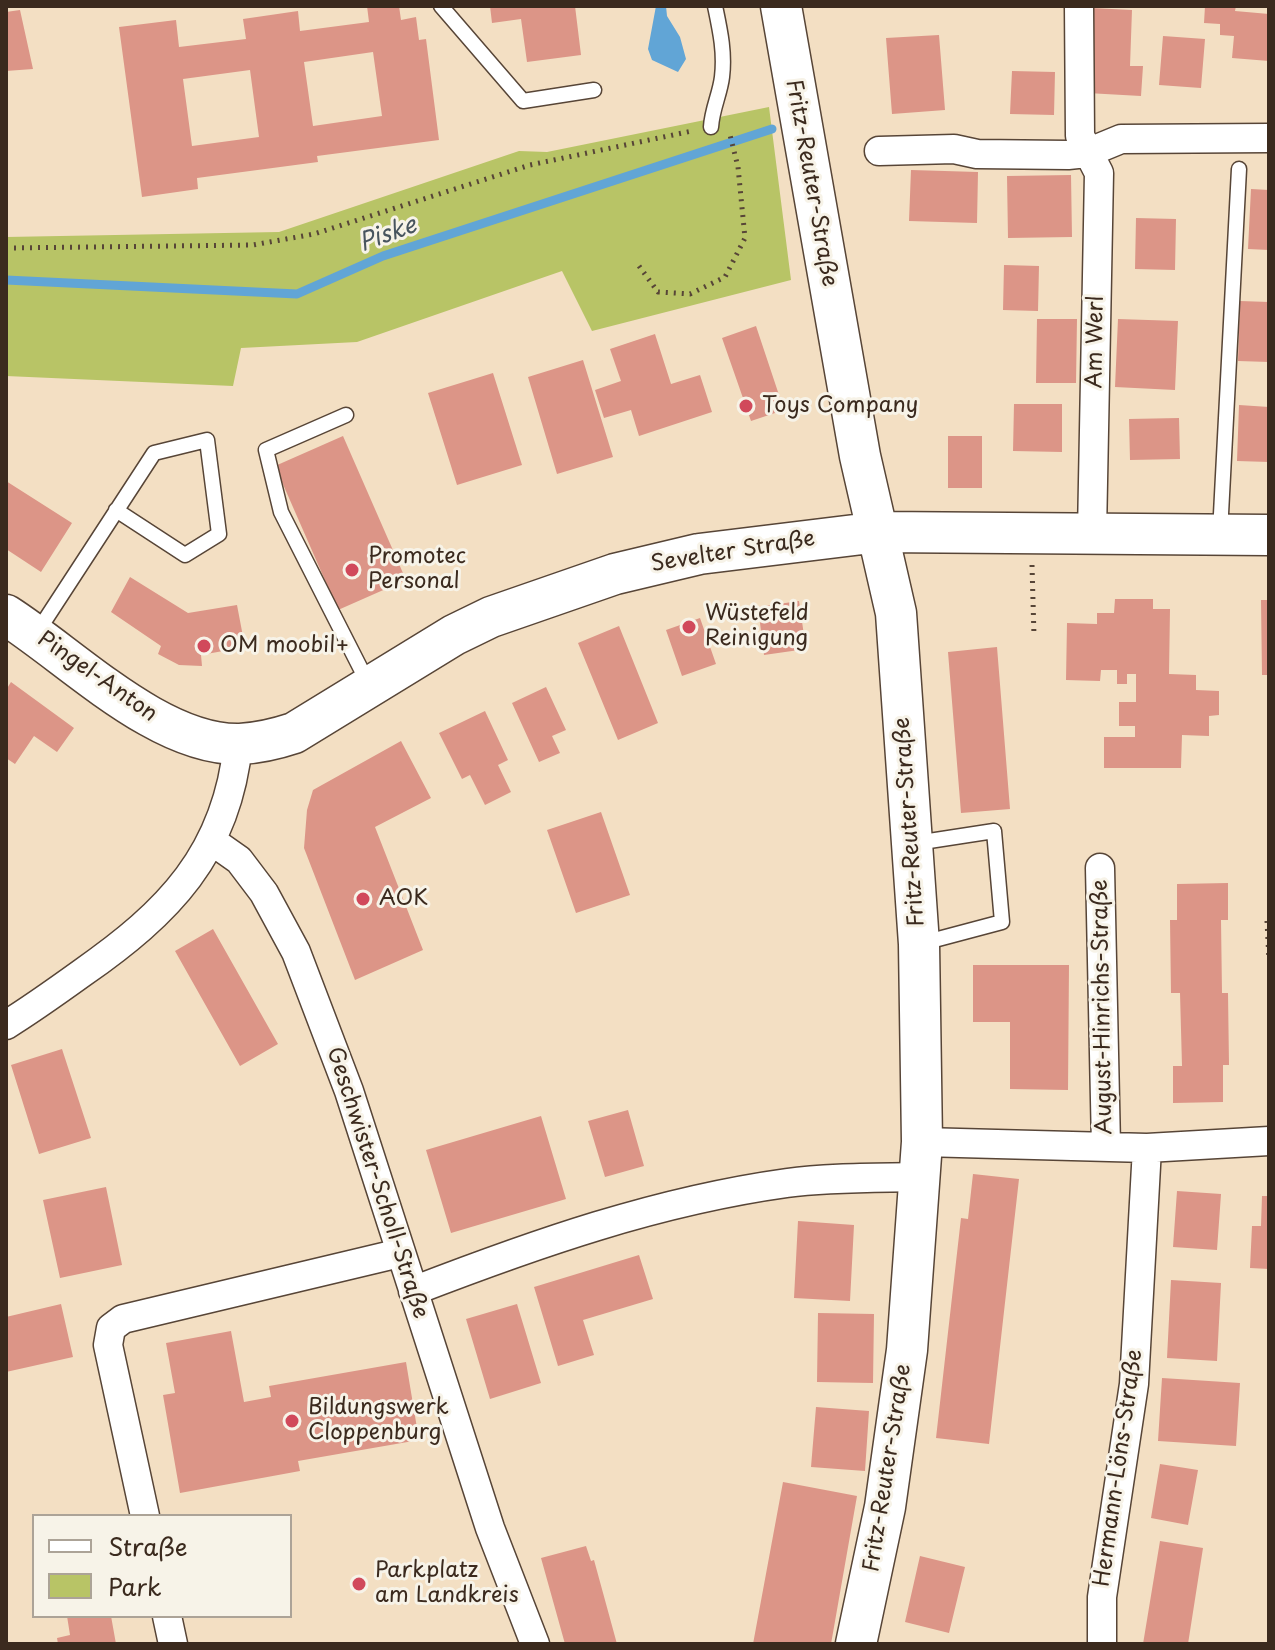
<!DOCTYPE html>
<meta charset="utf-8">
<style>
body{margin:0}
#map{position:relative;width:1275px;height:1650px;overflow:hidden;background:#f3dfc3;font-family:"Playpen Sans",sans-serif}
canvas{display:block}
.frame{position:absolute;inset:0;border:8px solid #3b2a1e;pointer-events:none}
.legend{position:absolute;left:32px;top:1514px;width:260px;height:104px;box-sizing:border-box;background:#f7f3e8;border:2px solid #aca397;margin:0;padding:10px 14px;list-style:none;font-size:24px;color:#3b2a1e}
.legend li{display:flex;align-items:center;gap:16px;height:40px}
.legend b{width:40px;border:2px solid #aca397}
</style>
<div id="map">
<canvas width="1275" height="1650"></canvas>
<div class="frame"></div>
<ul class="legend">
<li><b style="height:10px;background:#fff"></b>Straße</li>
<li><b style="height:22px;background:#b8c466"></b>Park</li>
</ul>
</div>
<script>
const c = document.querySelector('canvas').getContext('2d');
c.lineJoin = 'round';
function paint(path, color) { c.fillStyle = color; c.fill(path, 'evenodd'); }
function trace(path, color, width, dash) { c.strokeStyle = color; c.lineWidth = width; c.lineCap = dash ? 'butt' : 'round'; c.setLineDash(dash || []); c.stroke(path); }
function write(font, color, halo, rows, align = 'center') {
  c.font = font + ' "Playpen Sans",sans-serif'; c.lineWidth = 6; c.setLineDash([]); c.textBaseline = 'middle'; c.strokeStyle = halo; c.fillStyle = color; for (const [text, x, y, turn = 0] of rows) {
    c.save(); c.translate(x, y); c.rotate((+turn || 0) * Math.PI / 180); c.textAlign = isNaN(turn) ? turn : align; if (halo) c.strokeText(text, 0, 0); c.fillText(text, 0, 0); c.restore();
  }
}
paint(new Path2D(`
 M 769,107 L 791,280 L 592,331 L 562,271 L 357,342 L 241,348 L 233,386 L 6,376 L 6,237 L 279,232 L 519,151 L 547,152 Z`), '#b8c466');
paint(new Path2D(`
 M 656,6 L 666,6 L 667,16 L 680,37 L 686,59 L 678,72 L 652,60 L 648,49 Z`), '#61a5d6');
trace(new Path2D(`
 M 6,280 L 297,294 L 383,256 L 772,129`), '#61a5d6', 9);
paint(new Path2D(`
 M 367,6 L 399,6 L 401,20 L 416,17 L 419,40 L 426,39 L 439,140 L 317,156 L 318,162 L 197,178 L 198,189 L 142,197 L 119,27 L 176,20 L 179,47 L 246,39 L 243,19 L 298,11 L 300,31 L 369,22 ZM 373,52 L 382,116 L 313,126 L 304,62 ZM 250,70 L 259,137 L 192,146 L 183,79 Z
 M 490,6 L 575,6 L 581,55 L 527,62 L 521,19 L 492,23 Z
 M 1205,6 L 1236,6 L 1235,11 L 1269,14 L 1269,61 L 1232,58 L 1234,36 L 1220,35 L 1220,24 L 1204,23 Z
 M 1091,8 L 1132,10 L 1130,66 L 1143,66 L 1141,96 L 1087,93 Z
 M 20,10 L 33,69 L 6,71 L 6,12 Z
 M 939,35 L 945,110 L 892,114 L 886,38 Z
 M 1163,36 L 1205,39 L 1201,88 L 1159,85 Z
 M 1012,71 L 1055,72 L 1054,115 L 1010,114 Z
 M 911,170 L 978,172 L 977,223 L 909,221 Z
 M 1071,175 L 1072,237 L 1008,238 L 1007,176 Z
 M 1251,189 L 1269,190 L 1269,250 L 1248,249 Z
 M 1136,218 L 1176,219 L 1175,270 L 1135,269 Z
 M 1004,265 L 1039,266 L 1038,311 L 1003,310 Z
 M 1240,301 L 1269,302 L 1269,362 L 1238,361 Z
 M 1037,319 L 1077,319 L 1076,383 L 1036,383 Z
 M 1118,319 L 1178,321 L 1175,390 L 1115,387 Z
 M 756,326 L 784,410 L 751,421 L 722,338 Z
 M 655,334 L 671,384 L 700,375 L 712,412 L 639,436 L 631,410 L 604,418 L 595,390 L 621,381 L 610,349 Z
 M 583,360 L 613,457 L 557,474 L 528,377 Z
 M 493,373 L 522,465 L 457,485 L 428,393 Z
 M 1014,404 L 1062,404 L 1062,452 L 1013,451 Z
 M 1239,405 L 1269,407 L 1269,462 L 1237,461 Z
 M 1179,418 L 1180,459 L 1130,460 L 1129,419 Z
 M 343,436 L 406,580 L 338,610 L 275,466 Z
 M 948,436 L 982,436 L 982,488 L 948,488 Z
 M 6,481 L 72,523 L 41,572 L 6,549 Z
 M 130,577 L 188,613 L 237,605 L 245,647 L 201,655 L 202,666 L 179,665 L 158,654 L 161,646 L 111,612 Z
 M 1115,599 L 1153,599 L 1153,609 L 1170,609 L 1169,674 L 1196,675 L 1196,690 L 1219,691 L 1219,715 L 1209,716 L 1209,736 L 1182,735 L 1181,768 L 1104,768 L 1104,737 L 1135,737 L 1135,726 L 1119,726 L 1119,702 L 1136,702 L 1136,674 L 1127,674 L 1127,684 L 1117,684 L 1117,670 L 1101,670 L 1100,681 L 1066,680 L 1067,623 L 1097,624 L 1097,613 L 1114,613 Z
 M 1261,600 L 1269,600 L 1269,675 L 1262,675 Z
 M 799,601 L 806,649 L 764,655 L 758,607 Z
 M 700,618 L 716,664 L 682,676 L 666,630 Z
 M 619,626 L 658,723 L 618,740 L 578,643 Z
 M 997,647 L 1010,809 L 961,813 L 948,652 Z
 M 11,682 L 74,728 L 57,752 L 34,736 L 15,764 L 6,758 L 6,690 Z
 M 546,687 L 566,730 L 552,736 L 560,753 L 539,762 L 512,703 Z
 M 485,711 L 508,760 L 498,765 L 511,792 L 485,805 L 470,775 L 462,779 L 439,733 Z
 M 401,741 L 431,798 L 375,827 L 423,950 L 355,980 L 304,848 L 307,810 L 313,790 Z
 M 601,812 L 630,895 L 576,913 L 547,830 Z
 M 1228,883 L 1228,920 L 1221,920 L 1222,993 L 1228,993 L 1229,1065 L 1223,1065 L 1223,1102 L 1173,1103 L 1173,1066 L 1182,1066 L 1180,993 L 1171,993 L 1170,920 L 1177,920 L 1177,884 Z
 M 213,929 L 278,1044 L 240,1066 L 175,951 Z
 M 973,965 L 1069,965 L 1068,1090 L 1010,1089 L 1010,1022 L 973,1022 Z
 M 62,1049 L 91,1138 L 39,1154 L 11,1065 Z
 M 628,1110 L 644,1166 L 605,1177 L 588,1121 Z
 M 541,1116 L 566,1199 L 451,1233 L 426,1150 Z
 M 973,1174 L 1019,1179 L 989,1444 L 936,1438 L 961,1218 L 968,1219 Z
 M 106,1187 L 122,1265 L 60,1278 L 43,1200 Z
 M 1177,1191 L 1221,1194 L 1217,1250 L 1173,1247 Z
 M 1262,1196 L 1269,1196 L 1269,1269 L 1250,1268 L 1252,1226 L 1261,1226 Z
 M 798,1221 L 854,1225 L 850,1301 L 794,1298 Z
 M 639,1255 L 653,1299 L 583,1320 L 594,1355 L 558,1366 L 534,1287 Z
 M 1171,1280 L 1221,1283 L 1217,1361 L 1167,1358 Z
 M 61,1304 L 73,1357 L 6,1372 L 6,1317 Z
 M 517,1304 L 541,1383 L 490,1399 L 466,1319 Z
 M 818,1313 L 874,1314 L 873,1383 L 817,1382 Z
 M 231,1331 L 244,1402 L 271,1397 L 269,1386 L 406,1362 L 419,1440 L 298,1461 L 300,1471 L 180,1493 L 163,1395 L 175,1393 L 166,1343 Z
 M 1162,1378 L 1240,1383 L 1236,1446 L 1158,1441 Z
 M 816,1407 L 869,1411 L 865,1471 L 811,1467 Z
 M 1160,1464 L 1198,1470 L 1188,1525 L 1151,1518 Z
 M 783,1482 L 857,1496 L 831,1644 L 753,1644 Z
 M 1160,1541 L 1203,1548 L 1188,1644 L 1143,1644 Z
 M 586,1546 L 591,1561 L 594,1560 L 617,1644 L 565,1644 L 541,1558 Z
 M 920,1556 L 965,1567 L 949,1633 L 905,1622 Z
 M 67,1616 L 111,1616 L 116,1644 L 58,1644 L 57,1638 L 70,1635 Z`), '#dc9587');
const lane = new Path2D(`
 M 441,6 L 523,101 L 594,90
 M 711,127 C 712,109 720,94 722,77 C 725,52 720,30 715,6
 M 346,415 L 266,450 L 281,512 L 368,683
 M 1220,533 L 1239,169
 M 36,634 L 154,453 L 207,440 L 219,534 L 185,555 L 116,510
 M 916,843 L 994,831 L 1002,922 L 923,943`);
const street = new Path2D(`
 M 1079,6 L 1080,136 L 1099,173 L 1092,533
 M 879,151 L 954,149 L 977,154 L 1068,155 L 1087,153 L 1121,139 L 1269,138
 M 212,841 L 239,860 L 264,893 L 296,952 L 349,1091 L 490,1528 L 535,1644
 M 1100,868 L 1106,1146
 M 6,1025 C 32,1009 57,991 82,973 C 168,913 227,854 238,744
 M 922,1142 L 1147,1148 L 1269,1141
 M 413,1291 C 535,1244 657,1201 787,1183 C 830,1177 877,1178 921,1177
 M 145,1516 L 108,1345 L 111,1328 L 123,1319 L 400,1253
 M 167,1616 L 173,1644
 M 1102,1644 L 1102,1597 L 1134,1384 L 1147,1148`);
const secondary = new Path2D(`
 M 781,6 L 860,456 L 896,613 L 919,944 L 922,1142 L 907,1350 L 885,1507 L 856,1644
 M 6,615 C 72,657 159,746 240,744 C 258,743 276,739 294,733 L 454,635 L 491,617 L 615,574 L 699,554 L 879,532 L 1269,535`);
trace(lane, '#574537', 17);
trace(street, '#574537', 31);
trace(secondary, '#574537', 43);
trace(new Path2D(`
 M 6,248 L 253,245 L 314,234 L 530,165 L 692,131
 M 639,266 L 658,292 L 690,294 L 725,277 L 745,238 L 738,167 L 730,135
 M 1032,565 L 1034,636
 M 1267,921 L 1269,961`), '#574537', 5, [2, 6]);
trace(lane, '#fff', 14);
trace(street, '#fff', 28);
trace(secondary, '#fff', 40);
for (const [x, y, r, color] of [
 [746,406,8,"#d1495b"],
 [352,570,8,"#d1495b"],
 [689,627,8,"#d1495b"],
 [204,646,8,"#d1495b"],
 [363,899,8,"#d1495b"],
 [292,1421,8,"#d1495b"],
 [359,1584,8,"#d1495b"]
]) { const dot = new Path2D(); dot.arc(x, y, r, 0, 2 * Math.PI); c.fillStyle = color; c.fill(dot); trace(dot, '#f7f3e8', 3); }
write('22px', '#3b2a1e', '#f7f3e8', [
 ["Fritz-Reuter-Straße",811,183,80],
 ["Am Werl",1096,342,-89],
 ["Sevelter Straße",733,552,-9],
 ["Pingel-Anton",97,677,35],
 ["Fritz-Reuter-Straße",910,822,-94],
 ["August-Hinrichs-Straße",1103,1007,-91],
 ["Geschwister-Scholl-Straße",377,1183,72],
 ["Fritz-Reuter-Straße",888,1468,-81],
 ["Hermann-Löns-Straße",1119,1468,-82]
]);
write('22px', '#3b2a1e', '#f7f3e8', [
 ["Toys Company",762,406],
 ["Promotec",368,557],
 ["Personal",368,582],
 ["Wüstefeld",705,614],
 ["Reinigung",705,639],
 ["OM moobil+",220,646],
 ["AOK",379,899],
 ["Bildungswerk",308,1408],
 ["Cloppenburg",308,1433],
 ["Parkplatz",375,1571],
 ["am Landkreis",375,1596]
], 'left');
write('italic 24px', '#48555e', '#f7f3e8', [
 ["Piske",388,235,-20]
]);
</script>
